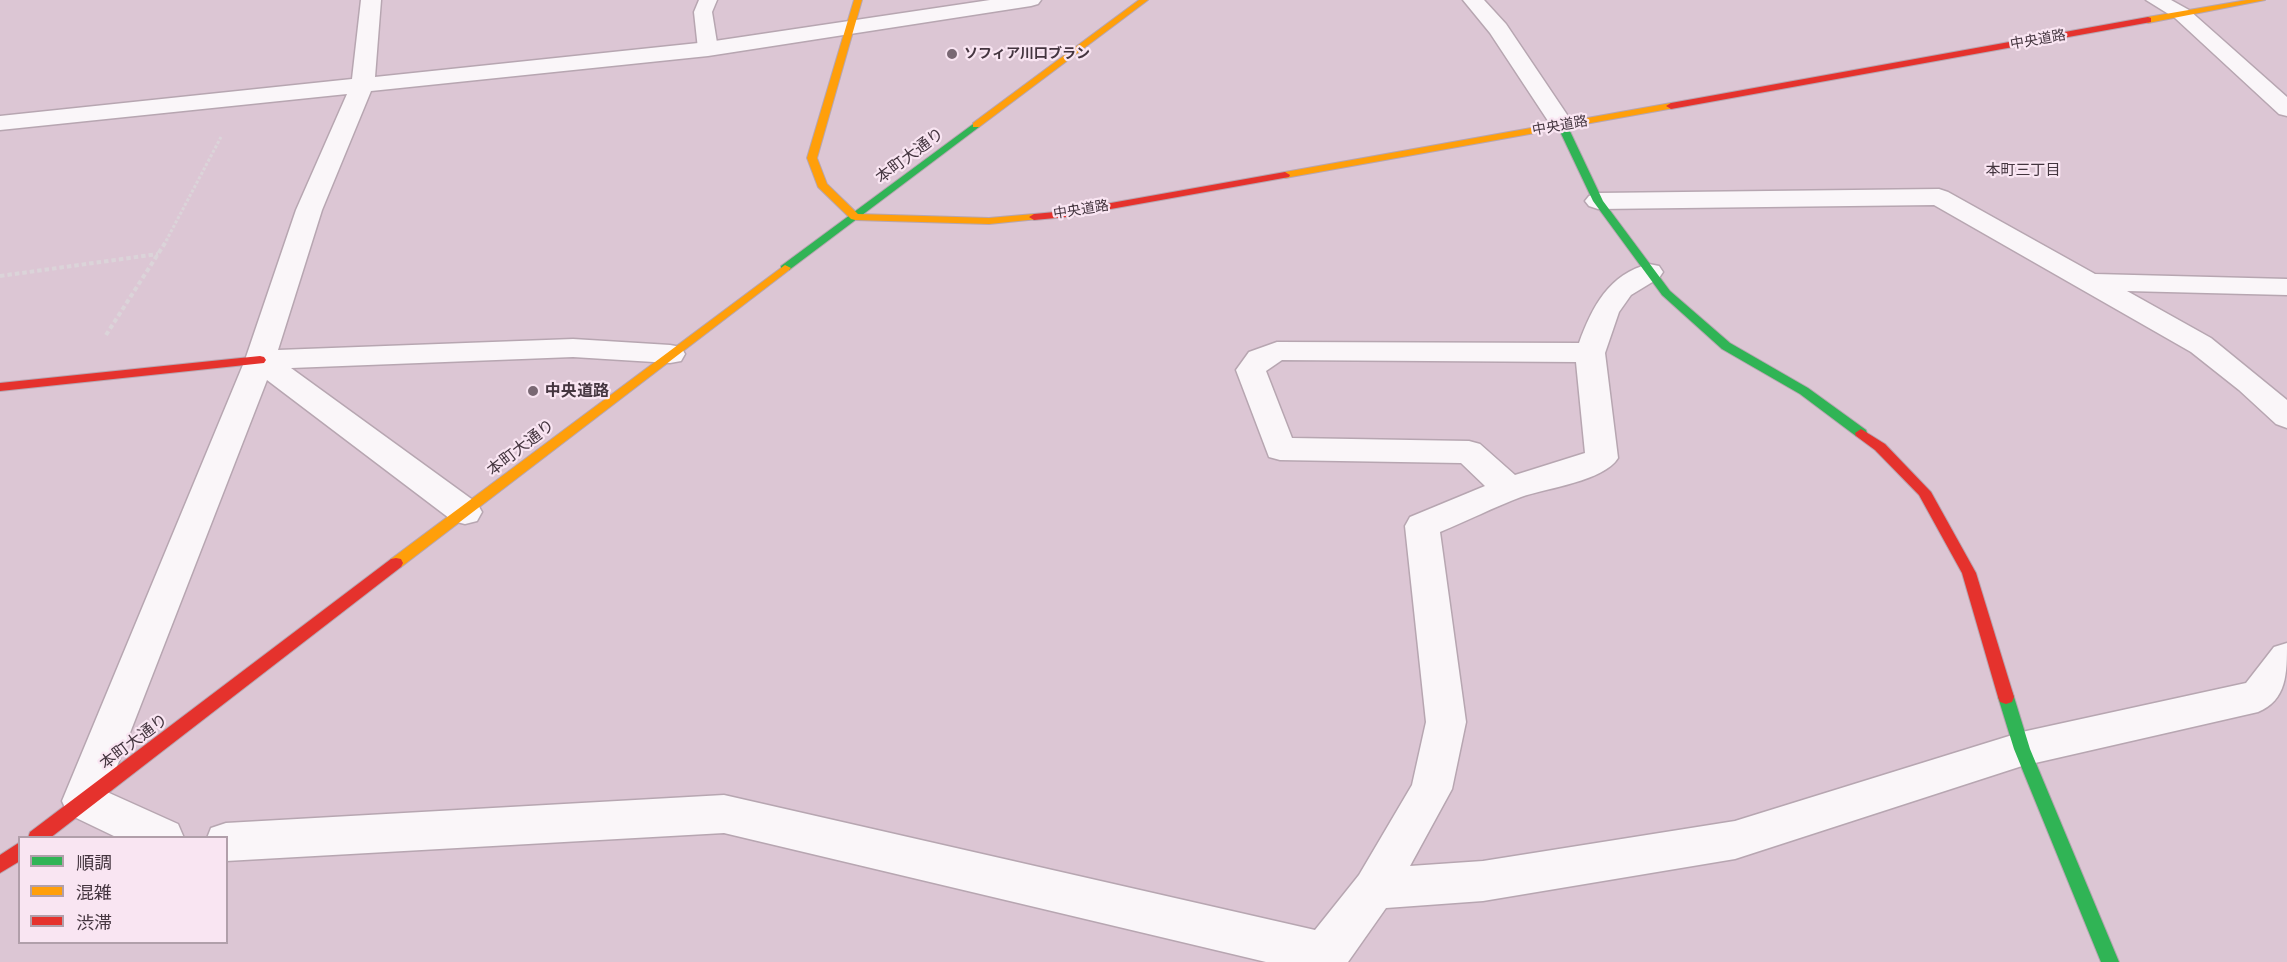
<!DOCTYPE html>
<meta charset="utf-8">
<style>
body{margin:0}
#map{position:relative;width:2287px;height:962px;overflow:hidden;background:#dcc6d4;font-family:"PT Sans","Noto Sans JP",sans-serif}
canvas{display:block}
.legend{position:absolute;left:18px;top:836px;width:210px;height:108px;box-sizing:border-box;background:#f9e5f2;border:2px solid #b19faa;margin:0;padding:8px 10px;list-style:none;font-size:18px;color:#44353f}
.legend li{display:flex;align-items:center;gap:12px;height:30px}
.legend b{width:30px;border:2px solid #b19faa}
</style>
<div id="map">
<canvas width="2287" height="962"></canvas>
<ul class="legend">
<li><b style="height:8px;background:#30b455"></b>順調</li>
<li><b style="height:8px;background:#ff9f0a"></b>混雑</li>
<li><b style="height:8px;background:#e5322d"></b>渋滞</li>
</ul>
</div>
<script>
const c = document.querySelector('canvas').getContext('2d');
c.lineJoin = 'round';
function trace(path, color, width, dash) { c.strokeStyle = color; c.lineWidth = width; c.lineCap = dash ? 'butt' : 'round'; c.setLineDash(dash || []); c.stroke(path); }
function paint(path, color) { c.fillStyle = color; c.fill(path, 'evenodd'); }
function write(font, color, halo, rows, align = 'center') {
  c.font = font + ' "PT Sans","Noto Sans JP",sans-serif'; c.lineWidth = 4.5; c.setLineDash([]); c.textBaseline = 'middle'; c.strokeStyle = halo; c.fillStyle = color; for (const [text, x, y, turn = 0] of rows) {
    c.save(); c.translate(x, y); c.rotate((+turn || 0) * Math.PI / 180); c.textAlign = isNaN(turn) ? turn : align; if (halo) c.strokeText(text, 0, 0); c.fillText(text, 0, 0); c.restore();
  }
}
const lane = new Path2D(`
 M 699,0 L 717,0 L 712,12 L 718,49 L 715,53 L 701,53 L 698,49 L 694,12 Z`);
const street = new Path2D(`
 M 361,0 L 381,0 L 375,77 L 708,42 L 990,0 L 1041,0 L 1038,4 L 1031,6 L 708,56 L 371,91 L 322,210 L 278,350 L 573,339 L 670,345 L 681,347 L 685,354 L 681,361 L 670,363 L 573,357 L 291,368 L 477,503 L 482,512 L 477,521 L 465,524 L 453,521 L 267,380 L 107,792 L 178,824 L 184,838 L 118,838 L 68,814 L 62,801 L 245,360 L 296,210 L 347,94 L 0,130 L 0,116 L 352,79 Z
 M 1463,0 L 1484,0 L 1506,24 L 1574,125 L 1570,130 L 1554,130 L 1490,33 Z
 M 2146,0 L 2171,0 L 2189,10 L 2287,97 L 2287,116 L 2279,114 L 2175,18 Z
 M 1939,189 L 1948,192 L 2095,274 L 2287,279 L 2287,295 L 2127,291 L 2211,338 L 2287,400 L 2287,428 L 2276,424 L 2239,390 L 2191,352 L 1934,205 L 1598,209 L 1589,206 L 1585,201 L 1589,196 L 1598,193 Z
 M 1649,264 L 1659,266 L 1663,272 L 1659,278 L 1631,295 L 1619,312 L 1605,353 L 1618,458 C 1604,481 1547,488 1521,497 C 1494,507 1467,521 1440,532 L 1466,722 L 1452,789 L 1410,866 L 1483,861 L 1735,821 L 2022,732 L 2246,683 L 2274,647 L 2287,643 C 2287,673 2287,700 2258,712 L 2022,766 L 1735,859 L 1483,901 L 1386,908 L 1348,962 L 1266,962 L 724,833 L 226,861 L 226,838 L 207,838 L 211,828 L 226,823 L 724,795 L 1315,930 L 1359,875 L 1412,785 L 1426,722 L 1405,526 L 1410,517 L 1485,486 L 1461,463 L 1280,460 L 1269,457 L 1236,370 L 1249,352 L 1277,342 L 1579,343 C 1592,307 1609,274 1649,264 ZM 1282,360 L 1576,362 L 1585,453 L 1515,475 L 1480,444 L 1469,441 L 1292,438 L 1266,371 Z`);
const fast = new Path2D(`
 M 976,122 L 979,123 L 979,127 L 789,270 L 781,270 L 781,266 Z
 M 1562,122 L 1567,125 L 1603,201 L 1670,291 L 1730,343 L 1808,388 L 1866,430 L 1867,433 L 1866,436 L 1856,436 L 1800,394 L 1722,349 L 1662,295 L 1593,201 L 1557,125 Z
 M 2006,690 L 2012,692 L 2014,697 L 2030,749 L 2119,962 L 2101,962 L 2014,749 L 1998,697 L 2000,692 Z`);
const slow = new Path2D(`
 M 854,0 L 862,0 L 817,158 L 827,184 L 858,214 L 989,218 L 1034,214 L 1038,215 L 1038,219 L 989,224 L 855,220 L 851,219 L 818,187 L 807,158 Z
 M 1139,0 L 1148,0 L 979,127 L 973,127 L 973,123 Z
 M 2247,0 L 2265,0 L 2148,23 L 2144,20 L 2148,17 Z
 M 1671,103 L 1674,104 L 1674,108 L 1285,178 L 1280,175 L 1285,172 Z
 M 785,265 L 791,268 L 789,270 L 401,567 L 391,567 L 389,563 L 391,559 Z`);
const jam = new Path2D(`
 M 2148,17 L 2151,18 L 2151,22 L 1671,109 L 1666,106 L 1671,103 Z
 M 1285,172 L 1290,175 L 1289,177 L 1066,217 L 1034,220 L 1029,217 L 1034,214 L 1066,211 Z
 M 260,356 L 264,357 L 266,360 L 264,363 L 0,391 L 0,383 Z
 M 1861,429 L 1885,444 L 1931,492 L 1976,573 L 2014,697 L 2012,702 L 2006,704 L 2000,702 L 1998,697 L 1962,573 L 1919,495 L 1875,450 L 1856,436 L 1855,433 Z
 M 396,558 L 401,559 L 403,563 L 401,567 L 50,838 L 28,838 L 30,832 L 391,559 Z
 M 20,842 L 20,861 L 0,873 L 0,855 Z`);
trace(lane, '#b7a6b1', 3);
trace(street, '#b7a6b1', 3);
trace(fast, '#b7a6b1', 2);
trace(slow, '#b7a6b1', 2);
trace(jam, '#b7a6b1', 2);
trace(new Path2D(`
 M 166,241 L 221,137`), '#dbd4d9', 3, [3, 2]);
trace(new Path2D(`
 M 0,276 L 158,254
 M 106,335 L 167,240`), '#dbd4d9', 4, [4.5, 3]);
paint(lane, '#faf6f9');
paint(street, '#faf6f9');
paint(fast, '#30b455');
paint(slow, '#ff9f0a');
paint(jam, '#e5322d');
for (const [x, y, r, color] of [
 [952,54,6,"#796873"],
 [533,391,6,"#796873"]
]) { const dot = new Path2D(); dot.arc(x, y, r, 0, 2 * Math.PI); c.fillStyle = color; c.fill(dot); trace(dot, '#f9e5f2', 2); }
write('14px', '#44353f', '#f9e5f2', [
 ["中央道路",2038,40,-10],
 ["中央道路",1560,126,-10],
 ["中央道路",1081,210,-9]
]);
write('bold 14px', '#44353f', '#f9e5f2', [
 ["ソフィア川口ブラン",964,54]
], 'left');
write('15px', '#44353f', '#f9e5f2', [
 ["本町三丁目",2023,171]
]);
write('16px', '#44353f', '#f9e5f2', [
 ["本町大通り",910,156,-37],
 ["本町大通り",521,448,-38],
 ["本町大通り",134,742,-37]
]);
write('bold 16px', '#44353f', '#f9e5f2', [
 ["中央道路",545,391]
], 'left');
</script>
